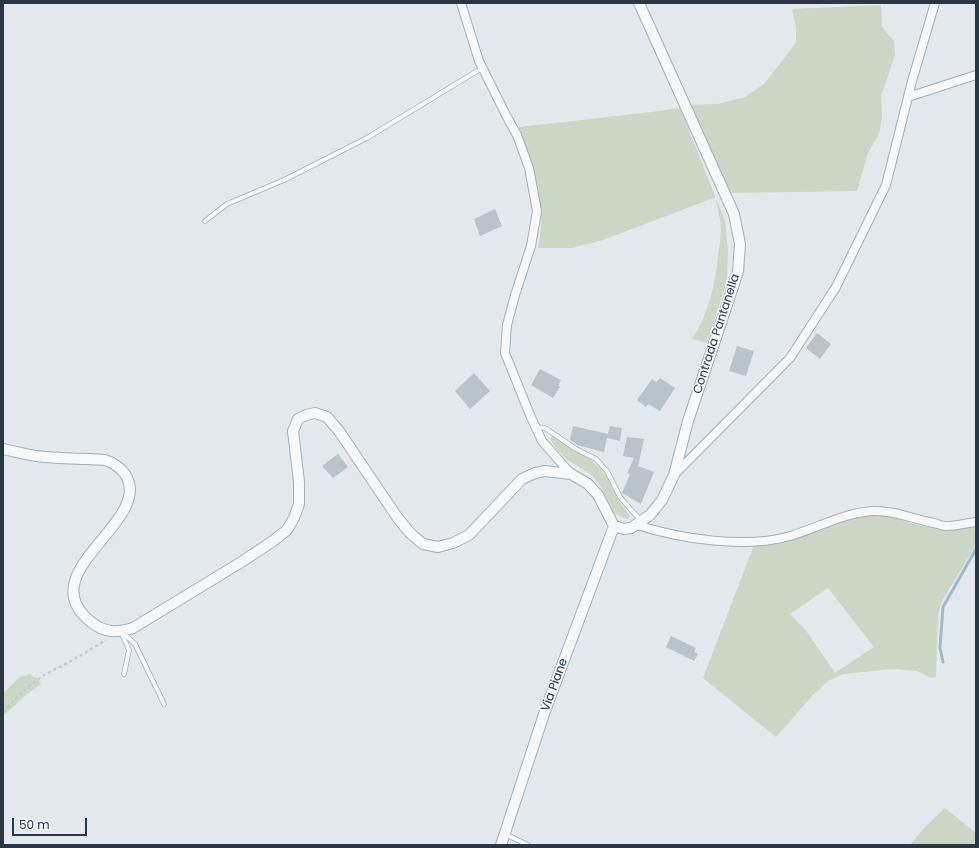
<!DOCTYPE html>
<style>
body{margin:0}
#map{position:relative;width:979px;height:848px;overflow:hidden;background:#e3e8ec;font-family:Poppins,sans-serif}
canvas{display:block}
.frame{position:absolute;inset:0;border:4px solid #293746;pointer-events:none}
.scale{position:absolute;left:12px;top:818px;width:75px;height:18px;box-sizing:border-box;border:2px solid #293746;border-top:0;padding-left:5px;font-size:12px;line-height:14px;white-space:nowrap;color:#293746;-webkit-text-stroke:3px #f3f6f9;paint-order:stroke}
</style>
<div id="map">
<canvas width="979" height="848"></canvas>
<div class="frame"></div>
<div class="scale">50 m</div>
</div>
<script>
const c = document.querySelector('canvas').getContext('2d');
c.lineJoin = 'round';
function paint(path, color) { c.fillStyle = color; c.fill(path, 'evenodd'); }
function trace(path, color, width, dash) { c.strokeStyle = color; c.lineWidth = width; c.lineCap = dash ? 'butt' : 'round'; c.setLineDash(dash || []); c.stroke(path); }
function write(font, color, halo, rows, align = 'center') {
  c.font = font + ' Poppins,sans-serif'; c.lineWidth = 3; c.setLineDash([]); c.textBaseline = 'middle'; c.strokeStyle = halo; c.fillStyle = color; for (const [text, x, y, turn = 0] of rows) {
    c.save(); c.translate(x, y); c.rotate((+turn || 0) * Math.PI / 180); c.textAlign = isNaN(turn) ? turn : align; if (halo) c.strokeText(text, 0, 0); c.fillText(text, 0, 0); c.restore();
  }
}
paint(new Path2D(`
 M 881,5 L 882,27 L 894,41 L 895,55 L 881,96 L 882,117 L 879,134 L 868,153 L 857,191 L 728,193 L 688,105 L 718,104 L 745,97 L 764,84 L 796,43 L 796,28 L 792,9 Z
 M 680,108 L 725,221 L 728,250 L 727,281 L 707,343 L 692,339 C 709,313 715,285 718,255 C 719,247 721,239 721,231 C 721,220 717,208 716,197 L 603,240 L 572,248 L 538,248 C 539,240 541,232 541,224 C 541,190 529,158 519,127 L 652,112 Z
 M 553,436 L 559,438 L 569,447 L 591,460 L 604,472 L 619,501 L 630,516 L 629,518 L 626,519 L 614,513 L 601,487 L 592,475 L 566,459 L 554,446 L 550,439 Z
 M 870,515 L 885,516 L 927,527 L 949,528 L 976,524 L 976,545 L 942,601 L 938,614 L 936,677 L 931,678 L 917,671 L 893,669 L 843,674 L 828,681 L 813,695 L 776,737 L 703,678 L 754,545 L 777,544 L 854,518 ZM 828,588 L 874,647 L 835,673 L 807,632 L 790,614 Z
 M 30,674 L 33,677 L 36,677 L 41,684 L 26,695 L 3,716 L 3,693 L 20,677 Z
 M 945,808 L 976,833 L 976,845 L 910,845 L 924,828 Z`), '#cbd6c4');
trace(new Path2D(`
 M 943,662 L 940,648 L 943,607 L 976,549`), '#9cbbce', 3);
paint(new Path2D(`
 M 495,209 L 502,226 L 480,236 L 474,219 Z
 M 817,333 L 831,344 L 820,359 L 806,348 Z
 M 737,346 L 754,351 L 746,376 L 729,371 Z
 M 540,369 L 561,380 L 558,386 L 560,387 L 553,398 L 531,385 Z
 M 474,373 L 490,391 L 470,409 L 455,391 Z
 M 660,378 L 675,388 L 660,411 L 648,404 L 646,407 L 637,400 L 652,379 L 656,382 Z
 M 573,426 L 608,434 L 610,426 L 622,428 L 620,441 L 607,438 L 604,452 L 577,445 L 570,440 Z
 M 627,437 L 644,439 L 638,466 L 654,472 L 641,504 L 622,493 L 630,474 L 627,473 L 634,458 L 623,456 Z
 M 338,454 L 348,467 L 333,478 L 322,466 Z
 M 671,636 L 696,648 L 694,652 L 698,654 L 694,661 L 666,647 Z`), '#bac2ca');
const service = new Path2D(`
 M 205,221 L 227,204 L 284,180 L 367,138 L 482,68
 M 536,427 L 545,428 L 576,449 L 596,459 L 607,471 L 620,497 L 633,512 L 642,521
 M 122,632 L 135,644 L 164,704
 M 122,634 L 129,650 L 124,674
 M 505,834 L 528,845`);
const minor = new Path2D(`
 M 461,3 L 479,61 L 507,117 L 517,135 L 529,168 L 537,211 L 531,246 L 515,295 L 507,325 L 505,353 L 530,415 L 542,441 L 571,474
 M 908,97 L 976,75
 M 674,475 L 790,358 L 836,287 L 886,185 L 912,81 L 935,3
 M 637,525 C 681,539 746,549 790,536 C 817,528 844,513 872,511 C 893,510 913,519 934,523 C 938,524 942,526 946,526 C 956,526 966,523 976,522`);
const tertiary = new Path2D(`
 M 3,449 C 17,452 31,456 45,457 C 60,458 75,459 90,459 C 95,460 101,459 105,460 C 112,462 121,468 125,474 C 156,521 28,572 91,622 C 105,633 117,633 133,628 L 243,561 L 273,541 L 287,530 L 294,518 L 299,504 L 299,482 L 293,431 L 298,419 L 306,415 L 315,413 L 327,417 L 339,431 L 397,517 L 410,533 L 423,544 L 438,547 L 453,543 L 469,535 L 522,479 L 535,473 L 545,471 L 571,474 L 588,484 L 598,495 L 614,526
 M 614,526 L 624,529 L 631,528 L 650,515 L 662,500 L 674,475 L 688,421 L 738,272 L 740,244 L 734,214 L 639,3
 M 501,845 L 545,711 L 614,526`);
trace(service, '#a7afb7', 5.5);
trace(minor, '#a7afb7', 10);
trace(tertiary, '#a7afb7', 12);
trace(new Path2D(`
 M 3,712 L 24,690 L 44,675 L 73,660 L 106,640`), '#c1c6cb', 2, [3, 3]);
trace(service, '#f6f8fa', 4);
trace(minor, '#f6f8fa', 8);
trace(tertiary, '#f6f8fa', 10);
write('12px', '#293746', '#f3f6f9', [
 ["Contrada Pantanella",717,334,-72],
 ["Via Piane",555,685,-70]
]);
</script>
